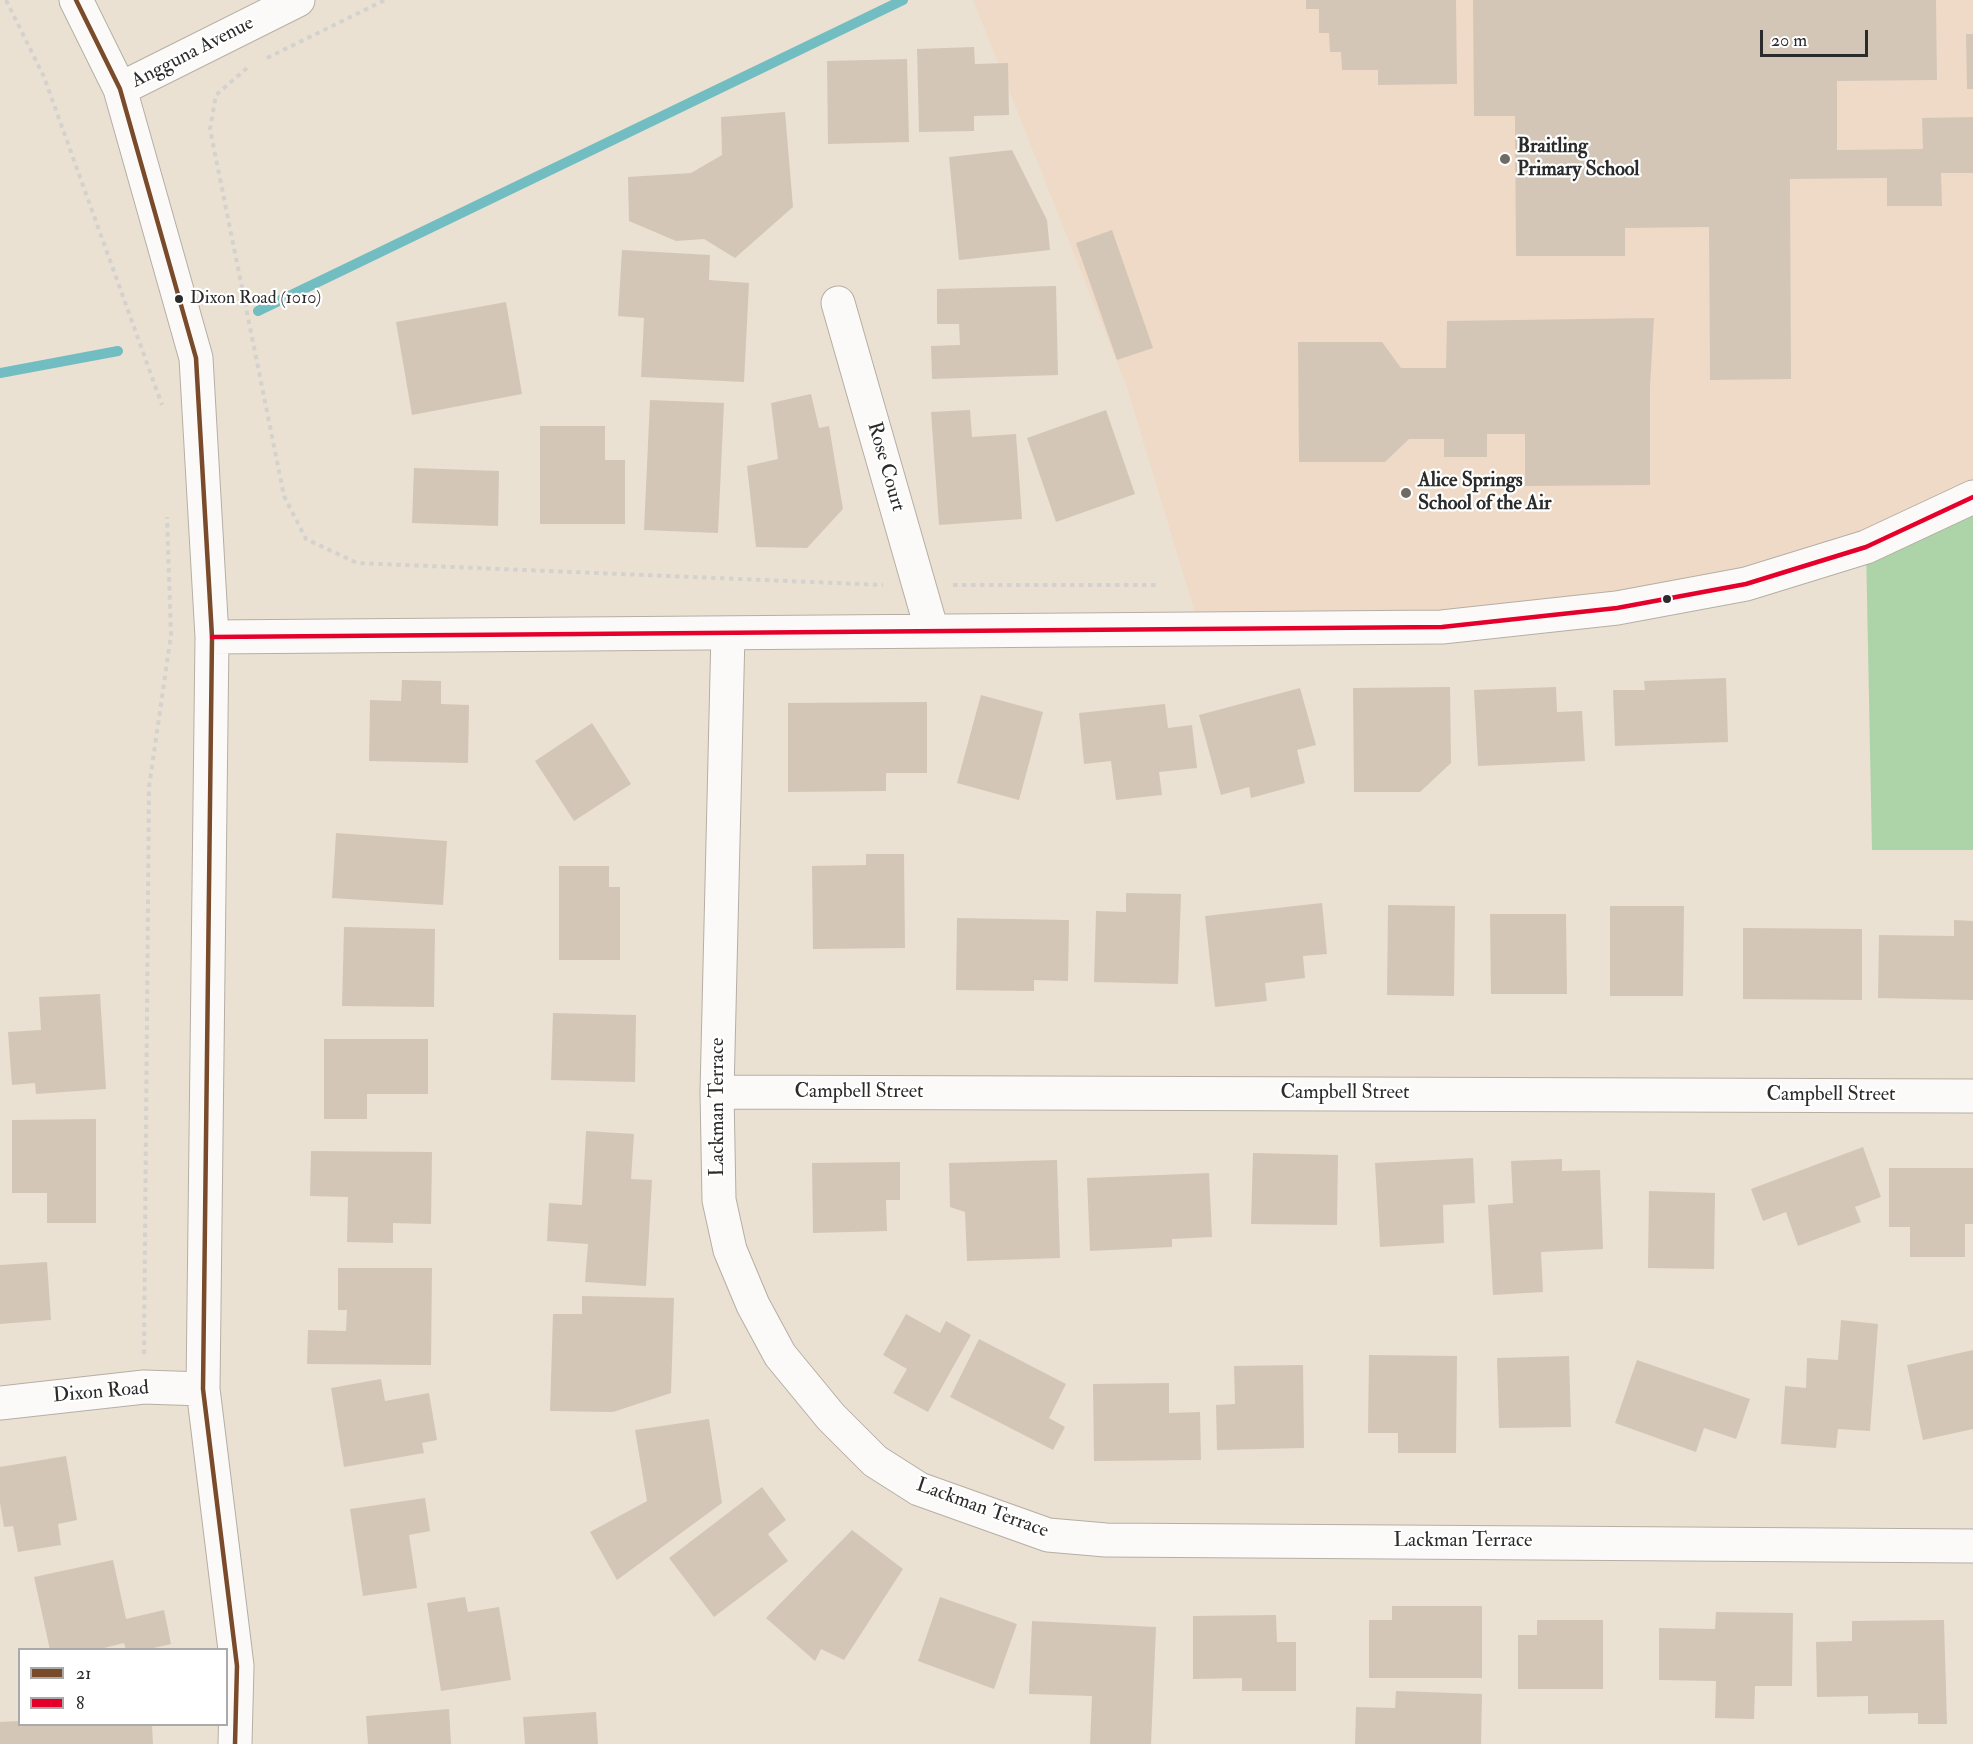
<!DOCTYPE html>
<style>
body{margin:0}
#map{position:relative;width:1973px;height:1744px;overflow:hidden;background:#eae1d2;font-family:"IM FELL Double Pica",serif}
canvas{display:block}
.legend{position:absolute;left:18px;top:1648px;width:210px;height:78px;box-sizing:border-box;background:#fff;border:2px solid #aaa;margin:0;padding:8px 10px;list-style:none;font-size:18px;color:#2b2b2b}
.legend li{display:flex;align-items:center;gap:12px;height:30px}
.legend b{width:30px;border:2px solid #aaa}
.scale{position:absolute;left:1760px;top:30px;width:108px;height:27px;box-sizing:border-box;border:3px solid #2b2b2b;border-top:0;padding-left:8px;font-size:18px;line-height:21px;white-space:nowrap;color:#2b2b2b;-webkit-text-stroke:4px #fff;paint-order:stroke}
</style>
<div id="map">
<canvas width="1973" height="1744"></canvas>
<ul class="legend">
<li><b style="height:8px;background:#7a4b2a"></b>21</li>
<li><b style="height:8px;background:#e4002b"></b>8</li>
</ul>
<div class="scale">20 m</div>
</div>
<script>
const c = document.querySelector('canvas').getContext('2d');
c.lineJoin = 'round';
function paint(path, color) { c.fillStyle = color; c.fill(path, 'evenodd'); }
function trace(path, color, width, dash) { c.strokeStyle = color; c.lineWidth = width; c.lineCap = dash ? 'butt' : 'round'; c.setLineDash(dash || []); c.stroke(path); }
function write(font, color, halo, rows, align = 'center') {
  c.font = font + ' "IM FELL Double Pica",serif'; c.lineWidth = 4.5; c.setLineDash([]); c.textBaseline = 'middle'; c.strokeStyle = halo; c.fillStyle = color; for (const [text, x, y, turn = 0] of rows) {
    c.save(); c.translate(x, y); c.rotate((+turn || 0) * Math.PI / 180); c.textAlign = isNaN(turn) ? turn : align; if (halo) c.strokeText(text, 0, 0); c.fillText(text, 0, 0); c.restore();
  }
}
paint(new Path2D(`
 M 973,0 L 1973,0 L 1973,497 L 1617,608 L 1200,629 L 1126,385 Z`), '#efdac8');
paint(new Path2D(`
 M 1973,497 L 1973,850 L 1872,850 L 1866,547 Z`), '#add3a8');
trace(new Path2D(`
 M 258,311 L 903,0
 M 0,373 L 118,351`), '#72bdc2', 10);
paint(new Path2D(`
 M 1306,0 L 1456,0 L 1457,84 L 1378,85 L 1378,70 L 1342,70 L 1341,52 L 1330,52 L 1329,33 L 1319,33 L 1319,9 L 1306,9 Z
 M 1473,0 L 1936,0 L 1937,80 L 1837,81 L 1837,150 L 1923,149 L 1922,118 L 1973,117 L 1973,173 L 1941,173 L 1942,206 L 1887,206 L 1887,178 L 1790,179 L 1791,379 L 1710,380 L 1709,227 L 1625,228 L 1625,256 L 1516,256 L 1515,116 L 1474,116 Z
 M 1966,34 L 1973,34 L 1973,89 L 1967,89 Z
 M 974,47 L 975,64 L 1008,63 L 1009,115 L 974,116 L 974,131 L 919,132 L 917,49 Z
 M 907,59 L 909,142 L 828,144 L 827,61 Z
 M 785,112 L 793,207 L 735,258 L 704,239 L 676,241 L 629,221 L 628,177 L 691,173 L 722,155 L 721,117 Z
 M 1012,150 L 1047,220 L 1050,250 L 959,260 L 949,157 Z
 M 1112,230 L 1153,348 L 1117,360 L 1076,243 Z
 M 622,250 L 710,255 L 709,280 L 749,283 L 744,382 L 641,377 L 644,318 L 618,316 Z
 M 1056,286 L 1058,375 L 932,379 L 931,346 L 960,345 L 959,324 L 937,324 L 937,289 Z
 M 506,302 L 522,394 L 412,415 L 396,322 Z
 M 1654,318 L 1650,387 L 1650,485 L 1525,486 L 1525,434 L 1487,434 L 1487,457 L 1444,457 L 1444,439 L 1409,439 L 1385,462 L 1299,462 L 1298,342 L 1382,342 L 1401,368 L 1446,368 L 1447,321 Z
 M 811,394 L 819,428 L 829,426 L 843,509 L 807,548 L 756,547 L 747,466 L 778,459 L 771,403 Z
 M 650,400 L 724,403 L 718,533 L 644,530 Z
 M 970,410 L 972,437 L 1016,434 L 1022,519 L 939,525 L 931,412 Z
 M 1106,410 L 1135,494 L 1056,522 L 1027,438 Z
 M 540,426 L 605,426 L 605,460 L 625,460 L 625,524 L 540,524 Z
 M 414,468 L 499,471 L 498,526 L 412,523 Z
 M 1726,678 L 1728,742 L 1615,746 L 1613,690 L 1645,690 L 1644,681 Z
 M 402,680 L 441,681 L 441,704 L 469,705 L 468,763 L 369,761 L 370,700 L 401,701 Z
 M 1450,687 L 1451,763 L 1420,792 L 1354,792 L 1353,688 Z
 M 1556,687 L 1557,712 L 1582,711 L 1585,761 L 1478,766 L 1474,690 Z
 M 1300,688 L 1316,745 L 1297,750 L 1305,783 L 1251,798 L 1249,787 L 1221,795 L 1199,715 Z
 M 981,695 L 1043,712 L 1019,800 L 957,783 Z
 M 927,702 L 927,773 L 886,773 L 886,791 L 788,792 L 788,703 Z
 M 1165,704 L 1168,728 L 1192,725 L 1197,768 L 1159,772 L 1162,795 L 1116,800 L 1111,761 L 1084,764 L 1079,713 Z
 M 592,723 L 631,784 L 574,821 L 535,761 Z
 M 336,833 L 447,841 L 443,905 L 332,898 Z
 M 866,854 L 904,854 L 905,948 L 813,949 L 812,866 L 866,865 Z
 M 559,866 L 609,866 L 609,887 L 620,887 L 620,960 L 559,960 Z
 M 1126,893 L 1181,894 L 1178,984 L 1094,982 L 1096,911 L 1126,912 Z
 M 1322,903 L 1327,954 L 1303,956 L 1305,978 L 1265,983 L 1267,1001 L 1215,1007 L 1205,916 Z
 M 1388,905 L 1455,906 L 1454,996 L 1387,995 Z
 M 1610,906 L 1684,906 L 1683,996 L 1610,996 Z
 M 1490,914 L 1566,914 L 1567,994 L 1491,994 Z
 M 957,918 L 1069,920 L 1068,981 L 1034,980 L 1034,991 L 956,990 Z
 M 1954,920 L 1973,921 L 1973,1000 L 1878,998 L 1879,935 L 1954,936 Z
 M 344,927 L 435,929 L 434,1007 L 342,1006 Z
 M 1743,928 L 1862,929 L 1862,1000 L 1743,999 Z
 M 100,994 L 106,1089 L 36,1094 L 35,1083 L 12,1085 L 8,1032 L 41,1030 L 39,997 Z
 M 553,1013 L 636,1015 L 635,1082 L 551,1080 Z
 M 324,1039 L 428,1039 L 428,1094 L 367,1094 L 367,1119 L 324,1119 Z
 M 96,1119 L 96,1223 L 47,1223 L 47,1193 L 12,1193 L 12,1120 Z
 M 586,1131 L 634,1134 L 631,1179 L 652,1180 L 646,1286 L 585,1282 L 588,1244 L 547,1241 L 549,1203 L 582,1205 Z
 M 1863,1147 L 1881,1197 L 1855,1207 L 1861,1222 L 1798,1246 L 1786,1212 L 1763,1221 L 1751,1189 Z
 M 311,1151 L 432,1152 L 431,1224 L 393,1223 L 393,1243 L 347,1242 L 348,1197 L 310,1196 Z
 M 1253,1153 L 1338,1155 L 1337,1225 L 1251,1224 Z
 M 1473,1158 L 1475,1203 L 1443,1205 L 1444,1243 L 1380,1247 L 1375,1163 Z
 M 1562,1159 L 1562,1171 L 1600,1170 L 1603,1249 L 1541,1252 L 1543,1292 L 1493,1295 L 1488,1205 L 1513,1203 L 1511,1161 Z
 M 1057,1160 L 1060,1258 L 967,1261 L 965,1212 L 950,1207 L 949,1163 Z
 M 900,1162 L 900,1200 L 886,1200 L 887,1231 L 813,1233 L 812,1163 Z
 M 1889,1168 L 1973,1168 L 1973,1224 L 1965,1224 L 1965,1257 L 1910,1257 L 1910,1227 L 1889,1227 Z
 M 1209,1173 L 1212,1237 L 1172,1239 L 1172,1247 L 1090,1251 L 1087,1178 Z
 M 1649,1191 L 1715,1193 L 1714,1269 L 1648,1268 Z
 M 47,1262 L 51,1320 L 0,1324 L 0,1265 Z
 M 338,1268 L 432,1268 L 431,1365 L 307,1364 L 308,1330 L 346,1331 L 347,1310 L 338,1310 Z
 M 582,1296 L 674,1298 L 671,1393 L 613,1412 L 550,1411 L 553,1314 L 582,1314 Z
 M 906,1314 L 940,1333 L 946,1321 L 971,1335 L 928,1412 L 893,1393 L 907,1369 L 883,1355 Z
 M 1841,1320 L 1878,1324 L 1870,1431 L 1838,1429 L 1836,1448 L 1781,1444 L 1785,1386 L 1806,1388 L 1807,1358 L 1838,1360 Z
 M 979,1339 L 1066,1384 L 1049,1418 L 1065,1427 L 1053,1450 L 950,1397 Z
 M 1973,1350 L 1973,1429 L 1923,1440 L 1907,1365 Z
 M 1369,1355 L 1457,1356 L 1456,1453 L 1398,1453 L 1398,1433 L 1368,1433 Z
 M 1569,1356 L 1571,1427 L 1499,1428 L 1497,1358 Z
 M 1637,1360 L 1750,1399 L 1736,1439 L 1704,1428 L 1696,1452 L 1615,1423 Z
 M 1303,1365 L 1304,1448 L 1217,1450 L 1216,1405 L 1235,1404 L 1234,1366 Z
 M 381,1379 L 385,1401 L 429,1393 L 437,1440 L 422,1443 L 424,1453 L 344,1467 L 331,1388 Z
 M 1169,1383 L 1169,1413 L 1200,1412 L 1201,1460 L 1094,1461 L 1093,1384 Z
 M 709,1419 L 722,1503 L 617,1580 L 590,1532 L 647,1501 L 635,1430 Z
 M 66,1456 L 77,1520 L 58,1524 L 61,1545 L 18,1552 L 13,1526 L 4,1527 L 0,1503 L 0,1467 Z
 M 762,1487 L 786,1520 L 768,1534 L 788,1561 L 714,1617 L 669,1558 Z
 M 425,1498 L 430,1531 L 409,1535 L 417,1588 L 363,1596 L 350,1509 Z
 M 852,1530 L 903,1569 L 844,1660 L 821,1649 L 815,1661 L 766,1618 Z
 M 113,1560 L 126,1619 L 164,1610 L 171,1644 L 145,1650 L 126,1650 L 124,1643 L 96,1650 L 50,1650 L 34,1577 Z
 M 465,1597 L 468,1612 L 499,1607 L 511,1680 L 441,1691 L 427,1603 Z
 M 940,1597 L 1017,1624 L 994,1689 L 918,1661 Z
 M 1392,1606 L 1482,1606 L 1482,1678 L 1369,1678 L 1369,1620 L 1392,1620 Z
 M 1716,1612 L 1793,1613 L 1792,1686 L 1755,1686 L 1754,1719 L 1715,1718 L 1716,1681 L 1659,1680 L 1659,1628 L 1715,1629 Z
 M 1276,1615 L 1277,1642 L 1296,1642 L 1296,1691 L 1242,1691 L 1242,1678 L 1193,1679 L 1193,1616 Z
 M 1537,1620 L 1603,1620 L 1603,1689 L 1518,1689 L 1518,1635 L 1537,1635 Z
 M 1944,1620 L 1947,1724 L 1918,1724 L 1918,1713 L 1868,1714 L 1868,1696 L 1817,1697 L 1816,1642 L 1852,1641 L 1852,1621 Z
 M 1032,1621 L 1156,1627 L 1151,1744 L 1090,1744 L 1092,1696 L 1029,1694 Z
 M 1396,1691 L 1482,1694 L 1481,1744 L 1355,1744 L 1356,1707 L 1395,1708 Z
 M 449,1709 L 451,1744 L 368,1744 L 366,1716 Z
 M 596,1712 L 598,1744 L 525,1744 L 523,1717 Z
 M 20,1721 L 20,1724 L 152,1724 L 153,1744 L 0,1744 L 0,1722 Z`), '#d3c6b7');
const minor = new Path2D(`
 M 76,0 L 120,89 L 196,358 L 212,637 L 203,1389 L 237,1666 L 235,1744
 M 120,89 L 298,0
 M 838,303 L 932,631
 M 728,633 L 717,1092 L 719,1200 L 730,1250 L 753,1305 L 780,1355 L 831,1417 L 875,1461 L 919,1489 L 1048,1535 L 1106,1540 L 1973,1546
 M 212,637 L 1442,627 L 1617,608 L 1746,584 L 1866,547 L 1973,497
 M 717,1092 L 1973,1096
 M 0,1403 L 144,1387 L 203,1389`);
trace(minor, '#b5aea5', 35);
trace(new Path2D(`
 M 6,0 L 44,77 L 162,405
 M 267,58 L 385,0
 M 247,68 L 216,95 L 210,129 L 284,496 L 306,539 L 357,563 L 883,585
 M 953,585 L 1156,585
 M 144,1354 L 149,787 L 171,635 L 167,517`), '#d4d2ce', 4, [4.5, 4.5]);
trace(minor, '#fcfaf8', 33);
trace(new Path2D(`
 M 76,0 L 120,89 L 196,358 L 212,637 L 203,1389 L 237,1666 L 235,1744`), '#7a4b2a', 4.5);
trace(new Path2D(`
 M 212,637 L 1442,627 L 1617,608 L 1746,584 L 1866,547 L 1973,497`), '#e4002b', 4.5);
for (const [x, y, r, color] of [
 [1505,159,6,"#6e6b65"],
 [179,299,5,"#2b2b2b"],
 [1406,493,6,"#6e6b65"],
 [1667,599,5,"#2b2b2b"]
]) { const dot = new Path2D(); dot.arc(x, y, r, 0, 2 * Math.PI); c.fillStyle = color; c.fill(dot); trace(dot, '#fff', 2); }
write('18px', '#2b2b2b', '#fff', [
 ["Dixon Road (1010)",190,299]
], 'left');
write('20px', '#2b2b2b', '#fff', [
 ["Angguna Avenue",193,53,-27],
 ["Rose Court",885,467,74],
 ["Campbell Street",859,1093],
 ["Campbell Street",1345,1094],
 ["Campbell Street",1831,1096],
 ["Lackman Terrace",719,1107,-90],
 ["Dixon Road",101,1393,-5],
 ["Lackman Terrace",982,1509,20],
 ["Lackman Terrace",1463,1542]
]);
write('bold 20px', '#2b2b2b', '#fff', [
 ["Braitling",1517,148],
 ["Primary School",1517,171],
 ["Alice Springs",1418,482],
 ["School of the Air",1418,505]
], 'left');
</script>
